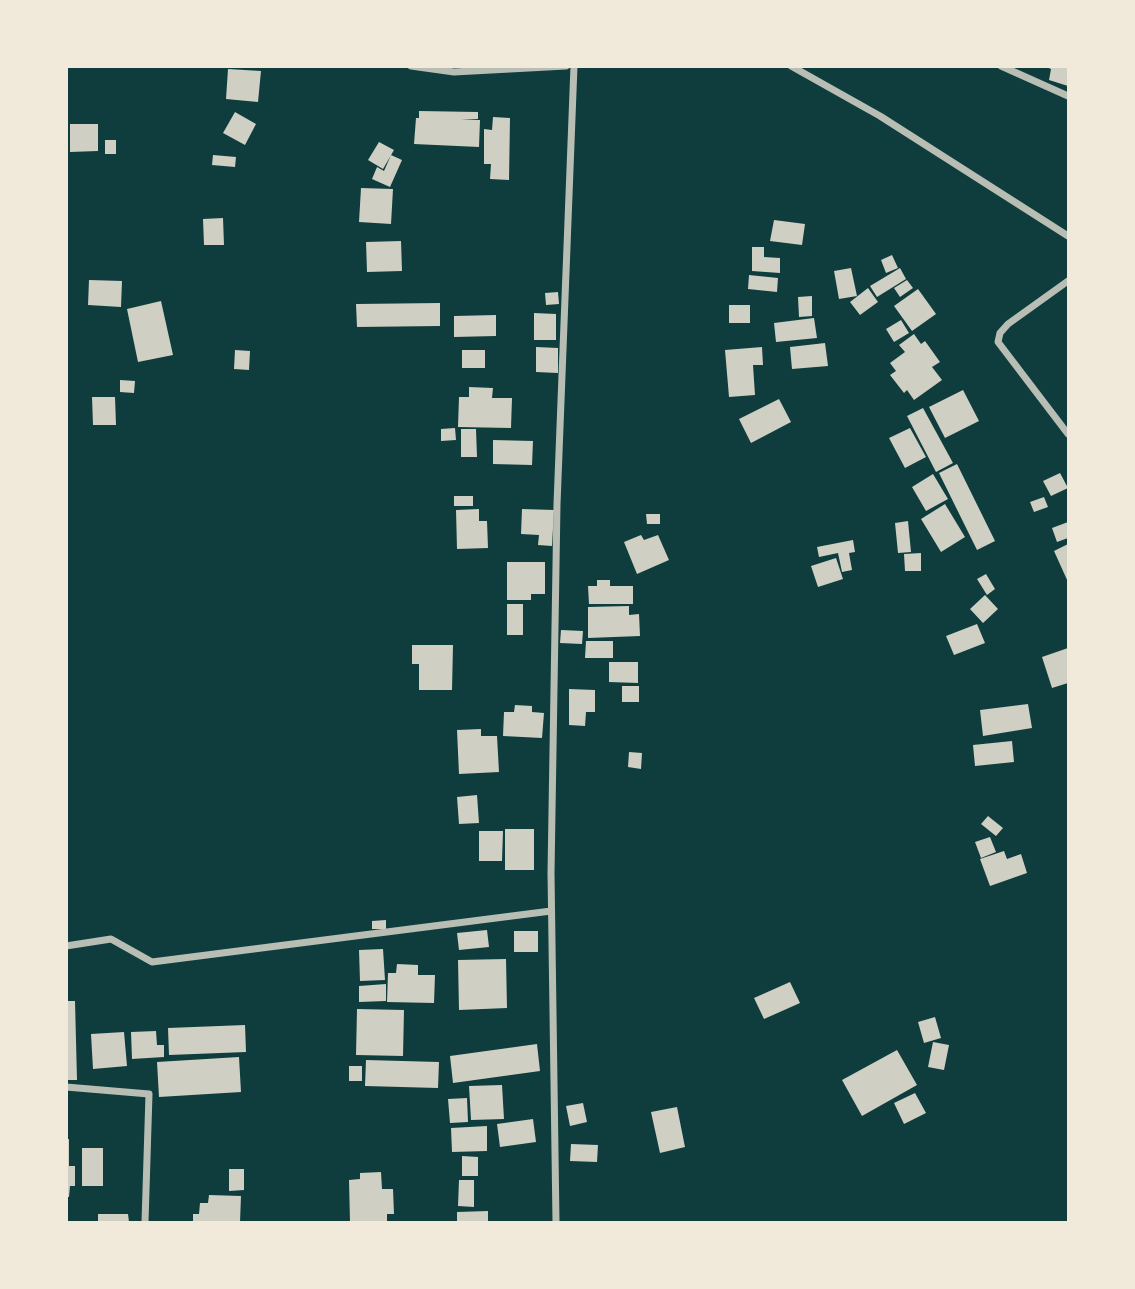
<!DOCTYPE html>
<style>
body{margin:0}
#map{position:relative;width:1135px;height:1289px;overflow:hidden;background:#0f3d3e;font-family:"Nunito Sans",sans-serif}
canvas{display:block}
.frame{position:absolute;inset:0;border:68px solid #f1e9da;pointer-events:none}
</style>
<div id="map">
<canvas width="1135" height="1289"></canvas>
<div class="frame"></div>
</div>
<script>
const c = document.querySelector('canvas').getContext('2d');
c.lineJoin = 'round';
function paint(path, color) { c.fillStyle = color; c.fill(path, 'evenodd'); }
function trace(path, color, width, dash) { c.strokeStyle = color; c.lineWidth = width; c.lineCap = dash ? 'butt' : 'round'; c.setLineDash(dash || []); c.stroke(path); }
paint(new Path2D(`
 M 1044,66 L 1068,66 L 1068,86 L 1049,80 L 1051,69 Z
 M 228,69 L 261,71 L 258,102 L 226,99 Z
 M 419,111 L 478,112 L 478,119 L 461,120 L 480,120 L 479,147 L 414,144 L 416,118 L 419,118 Z
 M 235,112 L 256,124 L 245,145 L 223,133 Z
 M 493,117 L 510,118 L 509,180 L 490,179 L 491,164 L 484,164 L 484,129 L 492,130 Z
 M 70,124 L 98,124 L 98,151 L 70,152 Z
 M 105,140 L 116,140 L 116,154 L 105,154 Z
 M 379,142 L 394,150 L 383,169 L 368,160 Z
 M 213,155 L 236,157 L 235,167 L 212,165 Z
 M 391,155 L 402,160 L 390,187 L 372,179 L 377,167 L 384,171 Z
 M 361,188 L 393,189 L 391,224 L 359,222 Z
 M 223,218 L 224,245 L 204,245 L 203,219 Z
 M 774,220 L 805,224 L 802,245 L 770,241 Z
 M 401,241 L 402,271 L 367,272 L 366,242 Z
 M 752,247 L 764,247 L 764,257 L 780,258 L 780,273 L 752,271 Z
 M 892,255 L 898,268 L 886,273 L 881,260 Z
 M 851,268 L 857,296 L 839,299 L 834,271 Z
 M 900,268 L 906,279 L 877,297 L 870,286 Z
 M 749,275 L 778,278 L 777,292 L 748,289 Z
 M 89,280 L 122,281 L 121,307 L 88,305 Z
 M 907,280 L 913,288 L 900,297 L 894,288 Z
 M 868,288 L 878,302 L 860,315 L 850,302 Z
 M 918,289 L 936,314 L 912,331 L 894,306 Z
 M 558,292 L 559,304 L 546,305 L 545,293 Z
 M 812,296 L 812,316 L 799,317 L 798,297 Z
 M 161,301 L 173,355 L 138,362 L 127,309 Z
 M 440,303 L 440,326 L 357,327 L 356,304 Z
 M 729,305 L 750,305 L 750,323 L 729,323 Z
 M 534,313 L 556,314 L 556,340 L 534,340 Z
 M 496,315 L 496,336 L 454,337 L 454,316 Z
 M 814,318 L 817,338 L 776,342 L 774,323 Z
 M 901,320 L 909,333 L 894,342 L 886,329 Z
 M 914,334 L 921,344 L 925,341 L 940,362 L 932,367 L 942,380 L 914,400 L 907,390 L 904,393 L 890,375 L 896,371 L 890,363 L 905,352 L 899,345 Z
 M 825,343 L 828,366 L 792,369 L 790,347 Z
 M 536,347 L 558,348 L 558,373 L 536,372 Z
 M 762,347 L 763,365 L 753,365 L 755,395 L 729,397 L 725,350 Z
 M 235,350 L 250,351 L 249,370 L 234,369 Z
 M 462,350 L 485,350 L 485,368 L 462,368 Z
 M 120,380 L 135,381 L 134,393 L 120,392 Z
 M 469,387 L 493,388 L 492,398 L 512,398 L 511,428 L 458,427 L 459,397 L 469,397 Z
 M 963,390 L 979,421 L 945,438 L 929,407 Z
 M 92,397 L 115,397 L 116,425 L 93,425 Z
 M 779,399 L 791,422 L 751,443 L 739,419 Z
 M 923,408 L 953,463 L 936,472 L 907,416 Z
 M 455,428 L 456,440 L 441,441 L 441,429 Z
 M 910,428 L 926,457 L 905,468 L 889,438 Z
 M 461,429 L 476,429 L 477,457 L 461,457 Z
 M 493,440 L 533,441 L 532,465 L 493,464 Z
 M 957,464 L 995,541 L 977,550 L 939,473 Z
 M 1060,473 L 1068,488 L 1051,496 L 1043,481 Z
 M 933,474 L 948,499 L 926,511 L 912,487 Z
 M 454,496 L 473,496 L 473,506 L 454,506 Z
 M 1044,497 L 1048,507 L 1034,512 L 1030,502 Z
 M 945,504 L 965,537 L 941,552 L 921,519 Z
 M 479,509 L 479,521 L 487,521 L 488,548 L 457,549 L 456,510 Z
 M 522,509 L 554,510 L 552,546 L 538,545 L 539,535 L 521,534 Z
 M 646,514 L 660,514 L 660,524 L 647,524 Z
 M 908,521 L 911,552 L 898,553 L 895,523 Z
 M 1068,522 L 1068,538 L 1057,542 L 1052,528 Z
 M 641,535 L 644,540 L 658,535 L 669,560 L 637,574 L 624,542 Z
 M 853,540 L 855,552 L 849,553 L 852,570 L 842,572 L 838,553 L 819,557 L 817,547 Z
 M 1068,544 L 1068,582 L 1054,551 Z
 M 921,553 L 921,571 L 905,571 L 904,554 Z
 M 836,558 L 843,579 L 818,587 L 811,566 Z
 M 507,562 L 545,562 L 545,594 L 531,594 L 531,600 L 507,600 Z
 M 986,574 L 995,589 L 987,595 L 977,579 Z
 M 597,580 L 610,580 L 610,586 L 633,586 L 633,604 L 589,604 L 588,586 L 597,586 Z
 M 985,595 L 998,609 L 983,623 L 970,609 Z
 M 507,604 L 523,604 L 523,635 L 507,635 Z
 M 629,606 L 629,615 L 639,614 L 640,636 L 588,638 L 588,607 Z
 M 977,624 L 985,643 L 954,655 L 946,636 Z
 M 561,630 L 583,631 L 582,644 L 560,643 Z
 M 586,641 L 613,641 L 613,658 L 585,658 Z
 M 412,645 L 453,645 L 452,690 L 419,690 L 419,664 L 412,664 Z
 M 1068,648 L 1068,683 L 1052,688 L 1042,657 Z
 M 609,662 L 638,662 L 638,683 L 609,682 Z
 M 622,686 L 639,686 L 639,702 L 622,702 Z
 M 569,689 L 595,690 L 595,712 L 586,712 L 585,726 L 569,725 Z
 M 1028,704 L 1032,728 L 983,736 L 980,710 Z
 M 515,705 L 532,706 L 532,712 L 544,713 L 542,738 L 503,736 L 504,712 L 514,712 Z
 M 481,729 L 481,736 L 497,736 L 499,772 L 459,774 L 457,730 Z
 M 1012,741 L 1014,762 L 975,766 L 973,745 Z
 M 629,752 L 642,753 L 641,769 L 628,767 Z
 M 477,795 L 479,823 L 459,824 L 457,797 Z
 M 988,816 L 1003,828 L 996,836 L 981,824 Z
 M 505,829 L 534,829 L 534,870 L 505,870 Z
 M 479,831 L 503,831 L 502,861 L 479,861 Z
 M 990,837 L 996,852 L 981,858 L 975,842 Z
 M 1004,851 L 1007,859 L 1021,854 L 1027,873 L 990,886 L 980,859 Z
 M 386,920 L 386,929 L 372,929 L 372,921 Z
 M 487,930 L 489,947 L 459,950 L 457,933 Z
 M 514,931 L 538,931 L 538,952 L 514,952 Z
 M 383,949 L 385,980 L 360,981 L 359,950 Z
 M 506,959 L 507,1008 L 459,1010 L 458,960 Z
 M 397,964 L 418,965 L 418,975 L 435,975 L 434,1003 L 387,1002 L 388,973 L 396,973 Z
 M 790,982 L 800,1003 L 764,1019 L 754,998 Z
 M 386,984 L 386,1001 L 359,1002 L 359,986 Z
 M 66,1001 L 75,1001 L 77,1080 L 66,1080 Z
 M 357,1009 L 404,1010 L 403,1056 L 356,1055 Z
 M 935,1017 L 941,1038 L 924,1043 L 918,1022 Z
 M 245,1025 L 246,1052 L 169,1055 L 168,1028 Z
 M 156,1031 L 157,1045 L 164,1045 L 164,1057 L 132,1059 L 131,1032 Z
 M 124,1032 L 127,1066 L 93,1069 L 91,1034 Z
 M 933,1042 L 949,1045 L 944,1070 L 928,1067 Z
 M 537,1044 L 540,1071 L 453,1083 L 450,1056 Z
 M 897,1050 L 917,1085 L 862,1116 L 842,1080 Z
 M 239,1057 L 241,1092 L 159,1097 L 157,1062 Z
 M 366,1060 L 439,1062 L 438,1088 L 365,1086 Z
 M 349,1066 L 362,1066 L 362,1081 L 349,1081 Z
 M 502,1085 L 504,1119 L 471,1120 L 469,1086 Z
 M 915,1093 L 926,1113 L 904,1124 L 894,1103 Z
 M 467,1098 L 468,1122 L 450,1123 L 448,1099 Z
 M 583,1103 L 587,1122 L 570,1126 L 566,1106 Z
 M 677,1107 L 685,1147 L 660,1153 L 651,1112 Z
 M 533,1119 L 536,1142 L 500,1147 L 497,1124 Z
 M 487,1126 L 487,1151 L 452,1152 L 451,1128 Z
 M 66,1139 L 69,1139 L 69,1166 L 75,1166 L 75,1186 L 70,1186 L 69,1197 L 66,1197 Z
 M 571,1144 L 598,1145 L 597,1162 L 570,1161 Z
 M 82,1148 L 103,1148 L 103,1186 L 82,1186 Z
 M 462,1156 L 478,1157 L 478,1176 L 462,1176 Z
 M 229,1169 L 244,1169 L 244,1190 L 229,1191 Z
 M 381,1172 L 382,1189 L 393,1189 L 394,1214 L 387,1214 L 387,1222 L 350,1222 L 349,1180 L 360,1179 L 360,1173 Z
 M 459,1180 L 474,1180 L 474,1207 L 458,1206 Z
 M 209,1195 L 241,1196 L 240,1222 L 193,1222 L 193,1214 L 199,1214 L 200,1203 L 208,1203 Z
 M 488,1211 L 488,1222 L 457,1222 L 457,1212 Z
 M 98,1214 L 128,1214 L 129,1222 L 98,1222 Z`), '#cfcfc3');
trace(new Path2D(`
 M 411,66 L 454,72 L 566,66
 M 791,66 L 880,116 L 1068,236
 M 1001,66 L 1068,96
 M 1068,281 L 1008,324 L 1000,333 L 998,342 L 1068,434
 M 66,946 L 111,939 L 152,962 L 551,911
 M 66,1087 L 149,1094 L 145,1222
 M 556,1222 L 551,873 L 557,504 L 574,66`), '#b8beb3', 7);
</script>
